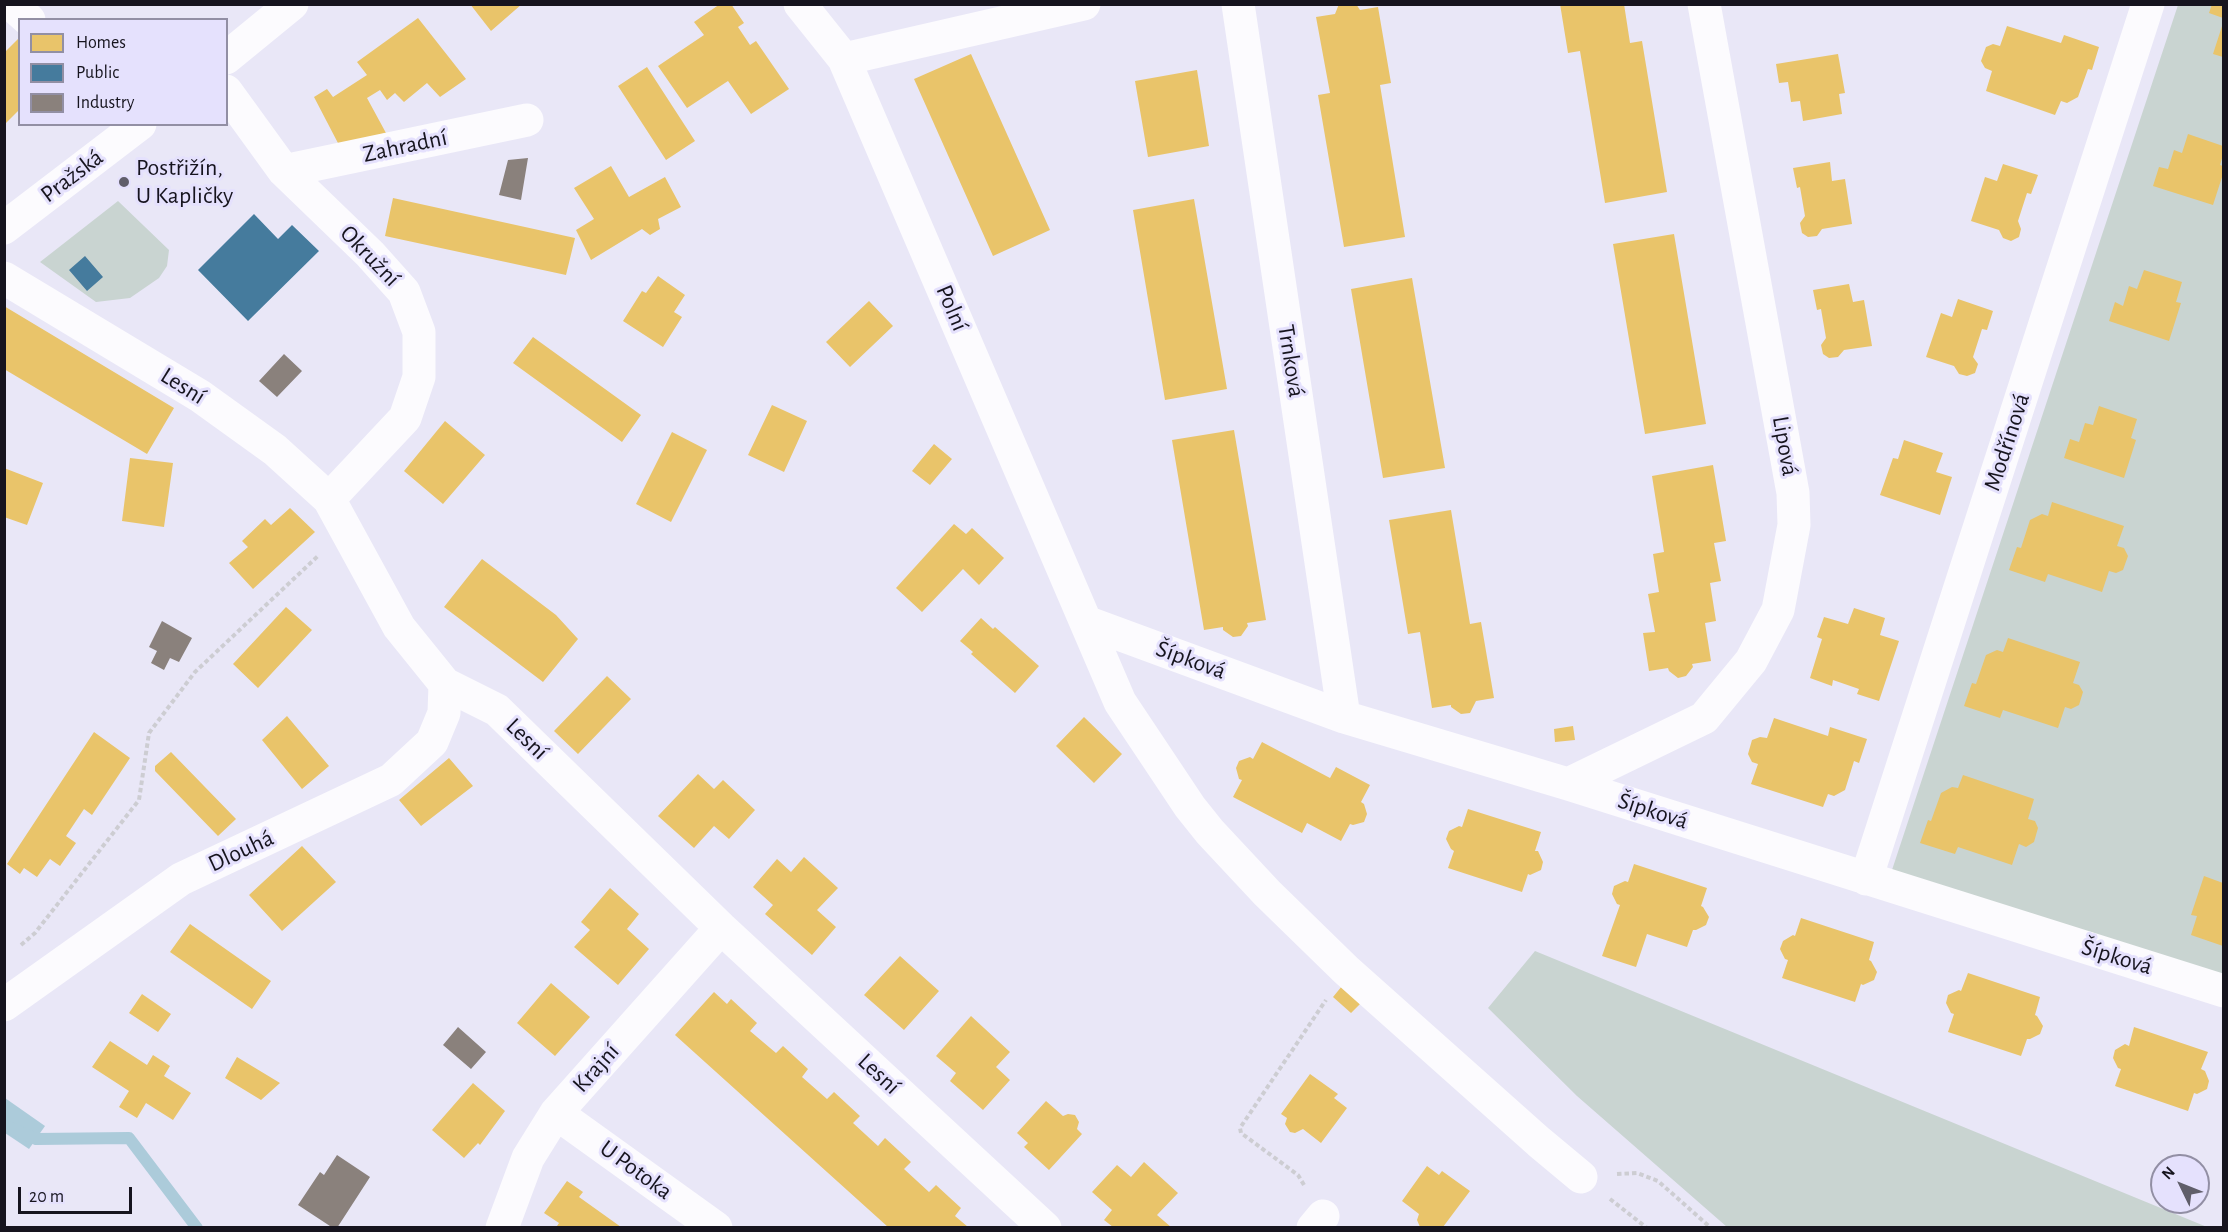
<!DOCTYPE html>
<meta charset="utf-8">
<style>
body{margin:0}
#map{position:relative;width:2228px;height:1232px;overflow:hidden;background:#e9e7f7;font-family:"Alegreya Sans",sans-serif}
canvas{display:block}
.frame{position:absolute;inset:0;border:6px solid #16141e;pointer-events:none}
.legend{position:absolute;left:18px;top:18px;width:210px;height:108px;box-sizing:border-box;background:#e5e1fd;border:2px solid #928fa4;margin:0;padding:8px 10px;list-style:none;font-size:18px;color:#16141e}
.legend li{display:flex;align-items:center;gap:12px;height:30px}
.legend b{width:30px;border:2px solid #928fa4}
.north{position:absolute;left:2150px;top:1154px;width:60px;height:60px;box-sizing:border-box;background:#e5e1fd;border:2px solid #928fa4;border-radius:50%;rotate:313deg;font-size:16px;font-weight:700;line-height:24px;text-align:center;color:#16141e}
.north::after{content:'';display:block;margin:auto;width:21px;height:27px;background:#605e6a;clip-path:polygon(50% 0,100% 100%,50% 72%,0 100%)}
.scale{position:absolute;left:18px;top:1187px;width:114px;height:27px;box-sizing:border-box;border:3px solid #16141e;border-top:0;padding-left:8px;font-size:18px;line-height:21px;white-space:nowrap;color:#16141e;-webkit-text-stroke:4px #e5e1fd;paint-order:stroke}
</style>
<div id="map">
<canvas width="2228" height="1232"></canvas>
<div class="frame"></div>
<ul class="legend">
<li><b style="height:16px;background:#e9c46a"></b>Homes</li>
<li><b style="height:16px;background:#457b9d"></b>Public</li>
<li><b style="height:16px;background:#8a817c"></b>Industry</li>
</ul>
<div class="north">N</div>
<div class="scale">20 m</div>
</div>
<script>
const c = document.querySelector('canvas').getContext('2d');
c.lineJoin = 'round';
function paint(path, color) { c.fillStyle = color; c.fill(path, 'evenodd'); }
function trace(path, color, width, dash) { c.strokeStyle = color; c.lineWidth = width; c.lineCap = dash ? 'butt' : 'round'; c.setLineDash(dash || []); c.stroke(path); }
function write(font, color, halo, rows, align = 'center') {
  c.font = font + ' "Alegreya Sans",sans-serif'; c.lineWidth = 6; c.setLineDash([]); c.textBaseline = 'middle'; c.strokeStyle = halo; c.fillStyle = color; for (const [text, x, y, turn = 0] of rows) {
    c.save(); c.translate(x, y); c.rotate((+turn || 0) * Math.PI / 180); c.textAlign = isNaN(turn) ? turn : align; if (halo) c.strokeText(text, 0, 0); c.fillText(text, 0, 0); c.restore();
  }
}
paint(new Path2D(`
 M 2178,5 L 2223,5 L 2223,979 L 1891,873 Z
 M 118,201 L 169,250 L 167,266 L 159,278 L 130,298 L 96,302 L 40,262 Z
 M 1535,951 L 2207,1227 L 1727,1227 L 1577,1096 L 1488,1008 Z`), '#c9d4d1');
paint(new Path2D(`
 M 5,1098 L 45,1126 L 29,1149 L 5,1133 Z`), '#accbda');
paint(new Path2D(`
 M 470,4 L 522,4 L 491,31 Z
 M 720,4 L 731,4 L 744,23 L 738,27 L 750,45 L 756,41 L 789,89 L 751,114 L 728,81 L 687,108 L 658,66 L 704,35 L 694,22 Z
 M 1339,4 L 1356,4 L 1360,10 L 1378,7 L 1391,83 L 1380,85 L 1405,237 L 1344,247 L 1318,95 L 1330,93 L 1316,17 L 1335,14 Z
 M 1560,4 L 1624,4 L 1630,43 L 1642,41 L 1667,192 L 1605,203 L 1580,51 L 1568,53 Z
 M 2212,4 L 2223,4 L 2223,18 L 2209,13 Z
 M 418,18 L 466,79 L 440,97 L 427,83 L 404,102 L 395,93 L 387,100 L 380,90 L 367,98 L 386,133 L 339,145 L 314,97 L 327,89 L 333,97 L 367,75 L 357,62 Z
 M 2223,23 L 2223,57 L 2213,54 Z
 M 2007,26 L 2061,43 L 2064,35 L 2099,47 L 2092,70 L 2088,69 L 2078,97 L 2067,103 L 2061,101 L 2055,115 L 1986,91 L 1992,71 L 1985,68 L 1981,61 L 1986,47 L 1993,44 L 2000,46 Z
 M 20,37 L 20,109 L 4,125 L 4,53 Z
 M 971,54 L 1050,230 L 993,256 L 914,79 Z
 M 1838,54 L 1845,93 L 1839,94 L 1842,114 L 1803,121 L 1800,101 L 1791,102 L 1788,82 L 1779,83 L 1776,64 Z
 M 647,67 L 695,141 L 666,160 L 618,86 Z
 M 1197,70 L 1209,146 L 1148,157 L 1135,81 Z
 M 2188,134 L 2223,146 L 2223,155 L 2220,165 L 2223,166 L 2223,174 L 2213,205 L 2153,186 L 2159,167 L 2168,169 L 2174,150 L 2182,153 Z
 M 1830,162 L 1832,181 L 1845,179 L 1852,224 L 1822,229 L 1817,236 L 1808,237 L 1802,233 L 1800,223 L 1805,216 L 1800,187 L 1797,188 L 1793,168 Z
 M 2003,164 L 2038,175 L 2031,194 L 2027,193 L 2018,221 L 2021,229 L 2019,237 L 2011,241 L 2003,238 L 1999,230 L 1971,221 L 1985,177 L 1997,181 Z
 M 611,166 L 629,197 L 665,177 L 681,207 L 658,219 L 660,229 L 650,235 L 642,229 L 591,260 L 576,230 L 594,219 L 574,188 Z
 M 393,198 L 575,238 L 566,275 L 385,236 Z
 M 1194,199 L 1227,389 L 1165,400 L 1133,210 Z
 M 1674,234 L 1706,424 L 1645,434 L 1613,244 Z
 M 2144,270 L 2182,282 L 2176,302 L 2181,303 L 2169,341 L 2109,321 L 2115,302 L 2123,306 L 2129,286 L 2137,289 Z
 M 658,276 L 685,295 L 674,312 L 682,317 L 663,347 L 623,321 L 642,291 L 646,293 Z
 M 1412,278 L 1445,468 L 1383,478 L 1351,289 Z
 M 1849,284 L 1853,302 L 1864,300 L 1872,346 L 1844,350 L 1838,357 L 1829,358 L 1823,354 L 1821,345 L 1826,338 L 1821,309 L 1817,310 L 1813,290 Z
 M 1958,299 L 1993,311 L 1987,330 L 1982,329 L 1973,357 L 1978,364 L 1975,373 L 1967,376 L 1959,374 L 1954,366 L 1926,357 L 1941,313 L 1952,317 Z
 M 869,301 L 893,326 L 850,367 L 826,342 Z
 M 4,306 L 174,408 L 147,454 L 4,369 Z
 M 533,337 L 641,415 L 622,442 L 513,363 Z
 M 772,405 L 807,421 L 784,472 L 748,455 Z
 M 2099,406 L 2137,419 L 2131,438 L 2136,440 L 2124,478 L 2064,458 L 2070,439 L 2079,442 L 2085,423 L 2093,425 Z
 M 445,421 L 485,455 L 443,504 L 404,471 Z
 M 1234,430 L 1266,620 L 1247,623 L 1248,626 L 1241,636 L 1233,637 L 1223,630 L 1223,627 L 1204,630 L 1172,440 Z
 M 672,432 L 707,450 L 671,522 L 636,504 Z
 M 1904,440 L 1943,453 L 1936,472 L 1952,477 L 1940,515 L 1880,495 L 1893,458 L 1898,459 Z
 M 934,444 L 952,459 L 930,485 L 912,471 Z
 M 130,458 L 173,463 L 164,527 L 122,521 Z
 M 1713,465 L 1726,541 L 1714,543 L 1721,581 L 1710,583 L 1716,621 L 1705,623 L 1711,661 L 1692,664 L 1693,667 L 1686,676 L 1678,678 L 1669,671 L 1668,668 L 1649,671 L 1643,633 L 1655,632 L 1648,594 L 1659,592 L 1653,554 L 1664,552 L 1652,476 Z
 M 4,468 L 43,483 L 27,525 L 4,517 Z
 M 2052,502 L 2124,526 L 2117,546 L 2124,548 L 2128,556 L 2123,570 L 2116,573 L 2109,571 L 2102,592 L 2048,574 L 2045,582 L 2009,570 L 2017,547 L 2021,548 L 2030,520 L 2042,514 L 2048,516 Z
 M 290,508 L 315,532 L 253,589 L 229,563 L 248,547 L 242,541 L 265,519 L 271,525 Z
 M 1451,510 L 1470,624 L 1481,622 L 1494,698 L 1476,701 L 1470,713 L 1461,714 L 1451,707 L 1451,705 L 1432,708 L 1420,632 L 1408,634 L 1389,520 Z
 M 954,524 L 966,534 L 972,528 L 1004,558 L 979,585 L 963,569 L 922,612 L 896,588 Z
 M 482,559 L 556,615 L 578,639 L 543,682 L 444,607 Z
 M 286,607 L 312,630 L 258,688 L 233,664 Z
 M 1854,608 L 1885,618 L 1880,635 L 1899,641 L 1879,701 L 1857,694 L 1859,689 L 1833,680 L 1832,686 L 1810,678 L 1822,639 L 1817,637 L 1824,617 L 1848,624 Z
 M 981,618 L 993,629 L 995,627 L 1039,666 L 1015,693 L 971,654 L 973,652 L 960,641 Z
 M 2008,638 L 2080,662 L 2073,683 L 2079,685 L 2083,692 L 2079,705 L 2071,709 L 2065,707 L 2058,728 L 2003,710 L 2000,718 L 1964,706 L 1972,683 L 1976,684 L 1986,655 L 1997,650 L 2003,652 Z
 M 607,676 L 631,699 L 578,754 L 554,731 Z
 M 287,716 L 329,766 L 302,789 L 262,740 Z
 M 1084,717 L 1122,754 L 1094,783 L 1056,746 Z
 M 1774,718 L 1828,736 L 1830,727 L 1867,739 L 1859,763 L 1854,761 L 1845,790 L 1834,796 L 1828,794 L 1823,807 L 1751,784 L 1758,764 L 1752,762 L 1748,754 L 1752,740 L 1760,737 L 1767,738 Z
 M 1573,726 L 1575,740 L 1555,742 L 1554,729 Z
 M 94,732 L 130,758 L 92,815 L 84,809 L 66,836 L 76,843 L 60,866 L 50,859 L 37,877 L 24,868 L 20,874 L 7,864 Z
 M 1262,742 L 1330,778 L 1336,767 L 1370,785 L 1361,802 L 1364,804 L 1367,814 L 1364,822 L 1353,825 L 1350,824 L 1341,841 L 1307,823 L 1302,833 L 1233,797 L 1242,780 L 1239,779 L 1236,768 L 1239,761 L 1250,757 L 1253,759 Z
 M 171,752 L 236,819 L 218,836 L 155,771 L 155,766 Z
 M 449,758 L 473,786 L 421,826 L 399,800 Z
 M 698,774 L 714,789 L 723,780 L 755,810 L 729,839 L 714,826 L 694,848 L 658,816 Z
 M 1963,775 L 2034,799 L 2028,819 L 2035,821 L 2038,828 L 2034,842 L 2026,847 L 2019,844 L 2012,865 L 1958,847 L 1955,854 L 1920,843 L 1928,820 L 1931,821 L 1941,793 L 1952,787 L 1958,788 Z
 M 1468,809 L 1541,832 L 1535,851 L 1538,851 L 1543,862 L 1541,870 L 1530,875 L 1528,874 L 1522,892 L 1448,868 L 1454,851 L 1451,849 L 1446,839 L 1449,831 L 1459,826 L 1462,827 Z
 M 302,846 L 336,882 L 282,931 L 249,895 Z
 M 804,857 L 838,888 L 817,910 L 836,927 L 812,955 L 765,914 L 773,905 L 753,887 L 777,859 L 791,872 Z
 M 1634,864 L 1707,888 L 1701,906 L 1703,907 L 1709,917 L 1706,925 L 1696,930 L 1693,930 L 1687,947 L 1647,934 L 1636,967 L 1602,956 L 1620,905 L 1617,904 L 1612,894 L 1614,886 L 1625,881 L 1628,882 Z
 M 2204,876 L 2223,883 L 2223,946 L 2191,935 L 2197,916 L 2191,915 Z
 M 610,888 L 639,914 L 627,929 L 649,949 L 618,985 L 574,947 L 590,930 L 581,922 Z
 M 1801,918 L 1874,942 L 1869,960 L 1871,961 L 1877,972 L 1874,980 L 1863,985 L 1861,984 L 1855,1002 L 1782,978 L 1788,960 L 1785,959 L 1780,949 L 1783,941 L 1793,935 L 1795,936 Z
 M 190,924 L 271,981 L 252,1009 L 170,952 Z
 M 900,956 L 939,991 L 904,1030 L 864,995 Z
 M 1968,973 L 2040,997 L 2035,1015 L 2037,1016 L 2043,1026 L 2040,1034 L 2030,1039 L 2027,1039 L 2021,1056 L 1948,1032 L 1954,1014 L 1951,1013 L 1946,1003 L 1948,995 L 1959,990 L 1961,991 Z
 M 551,983 L 590,1017 L 555,1056 L 517,1023 Z
 M 1342,986 L 1361,1003 L 1351,1013 L 1333,997 Z
 M 714,992 L 727,1004 L 731,999 L 757,1023 L 750,1031 L 776,1053 L 783,1046 L 808,1069 L 802,1077 L 827,1099 L 834,1092 L 860,1116 L 853,1123 L 878,1146 L 885,1138 L 911,1162 L 904,1169 L 929,1192 L 936,1185 L 949,1197 L 961,1208 L 955,1216 L 968,1227 L 888,1227 L 675,1035 Z
 M 142,994 L 171,1014 L 158,1032 L 129,1013 Z
 M 971,1016 L 1010,1052 L 996,1067 L 1010,1080 L 983,1110 L 950,1081 L 956,1073 L 936,1056 Z
 M 2134,1027 L 2208,1052 L 2201,1069 L 2205,1071 L 2209,1081 L 2207,1089 L 2197,1094 L 2194,1093 L 2188,1111 L 2115,1086 L 2121,1069 L 2118,1068 L 2113,1058 L 2115,1050 L 2125,1044 L 2129,1046 Z
 M 110,1041 L 147,1065 L 153,1055 L 170,1066 L 164,1076 L 191,1093 L 173,1120 L 146,1103 L 137,1118 L 119,1107 L 129,1091 L 92,1067 Z
 M 237,1057 L 280,1083 L 261,1100 L 225,1078 Z
 M 1310,1074 L 1338,1094 L 1334,1098 L 1347,1108 L 1321,1143 L 1303,1129 L 1295,1133 L 1290,1132 L 1285,1124 L 1287,1118 L 1281,1114 Z
 M 473,1083 L 505,1111 L 480,1145 L 478,1143 L 464,1158 L 432,1130 Z
 M 1046,1101 L 1063,1116 L 1068,1114 L 1075,1115 L 1079,1122 L 1077,1129 L 1082,1134 L 1049,1170 L 1024,1147 L 1028,1143 L 1017,1133 Z
 M 1144,1162 L 1178,1193 L 1157,1215 L 1171,1227 L 1113,1227 L 1104,1220 L 1112,1210 L 1092,1192 L 1117,1165 L 1131,1177 Z
 M 1427,1166 L 1439,1175 L 1442,1171 L 1470,1191 L 1443,1227 L 1420,1227 L 1417,1220 L 1419,1214 L 1402,1201 Z
 M 567,1181 L 583,1192 L 579,1197 L 621,1227 L 557,1226 L 559,1223 L 544,1213 Z`), '#e9c46a');
paint(new Path2D(`
 M 254,214 L 278,239 L 292,225 L 319,251 L 248,321 L 198,270 Z
 M 85,256 L 103,277 L 87,291 L 69,270 Z`), '#457b9d');
paint(new Path2D(`
 M 528,158 L 521,200 L 499,195 L 508,160 Z
 M 284,354 L 302,371 L 277,397 L 259,381 Z
 M 162,621 L 192,638 L 179,662 L 170,658 L 164,670 L 151,663 L 157,651 L 149,647 Z
 M 458,1027 L 486,1052 L 471,1069 L 443,1045 Z
 M 337,1155 L 370,1177 L 337,1228 L 333,1228 L 298,1205 L 320,1172 L 324,1175 Z`), '#8a817c');
trace(new Path2D(`
 M 4,1125 L 36,1139 L 129,1138 L 197,1228`), '#accbda', 12);
trace(new Path2D(`
 M 21,945 L 35,933 L 139,800 L 149,733 L 195,672 L 319,555
 M 1617,1174 L 1637,1173 L 1658,1181 L 1711,1228
 M 1304,1185 L 1298,1175 L 1241,1133 L 1240,1128 L 1326,1000
 M 1610,1199 L 1647,1228`), '#cdcdd2', 4, [4.5, 3]);
trace(new Path2D(`
 M 11,4 L 29,20
 M 800,4 L 844,59 L 1120,702 L 1190,807 L 1210,832 L 1267,893 L 1346,970 L 1539,1142 L 1581,1177
 M 1238,4 L 1344,717
 M 226,58 L 292,4
 M 844,59 L 1084,4
 M 226,91 L 284,171 L 370,254 L 404,292 L 419,332 L 419,377 L 405,418 L 329,499
 M 284,171 L 527,120
 M 4,228 L 140,124
 M 4,278 L 200,396 L 275,450 L 329,499 L 399,627 L 445,684 L 497,710 L 721,928 L 1045,1228
 M 1086,622 L 1344,717 L 1568,784 L 2224,991
 M 1568,784 L 1704,718 L 1751,661 L 1778,610 L 1794,525 L 1793,493 L 1704,4
 M 1866,879 L 2148,4
 M 4,1005 L 181,879 L 391,780 L 432,742 L 444,713 L 445,684
 M 556,1113 L 716,1228
 M 502,1228 L 528,1158 L 556,1113 L 721,928
 M 1313,1228 L 1323,1216`), '#fcfbfe', 33);
for (const [x, y, r, color] of [
 [124,182,6,"#605e6a"]
]) { const dot = new Path2D(); dot.arc(x, y, r, 0, 2 * Math.PI); c.fillStyle = color; c.fill(dot); trace(dot, '#e5e1fd', 2); }
write('24px', '#16141e', '#e5e1fd', [
 ["Zahradní",405,146,-12],
 ["Pražská",72,176,-37],
 ["Okružní",370,256,46],
 ["Polní",952,308,67],
 ["Trnková",1291,361,81],
 ["Lesní",183,386,32],
 ["Modřínová",2007,442,-72],
 ["Lipová",1785,446,80],
 ["Šípková",1191,660,20],
 ["Lesní",527,739,44],
 ["Šípková",1653,811,18],
 ["Dlouhá",241,851,-25],
 ["Šípková",2117,957,17],
 ["Krajní",596,1068,-48],
 ["Lesní",879,1074,43],
 ["U Potoka",636,1170,36]
]);
write('24px', '#16141e', '#e5e1fd', [
 ["Postřižín,",136,168],
 ["U Kapličky",136,196]
], 'left');
</script>
